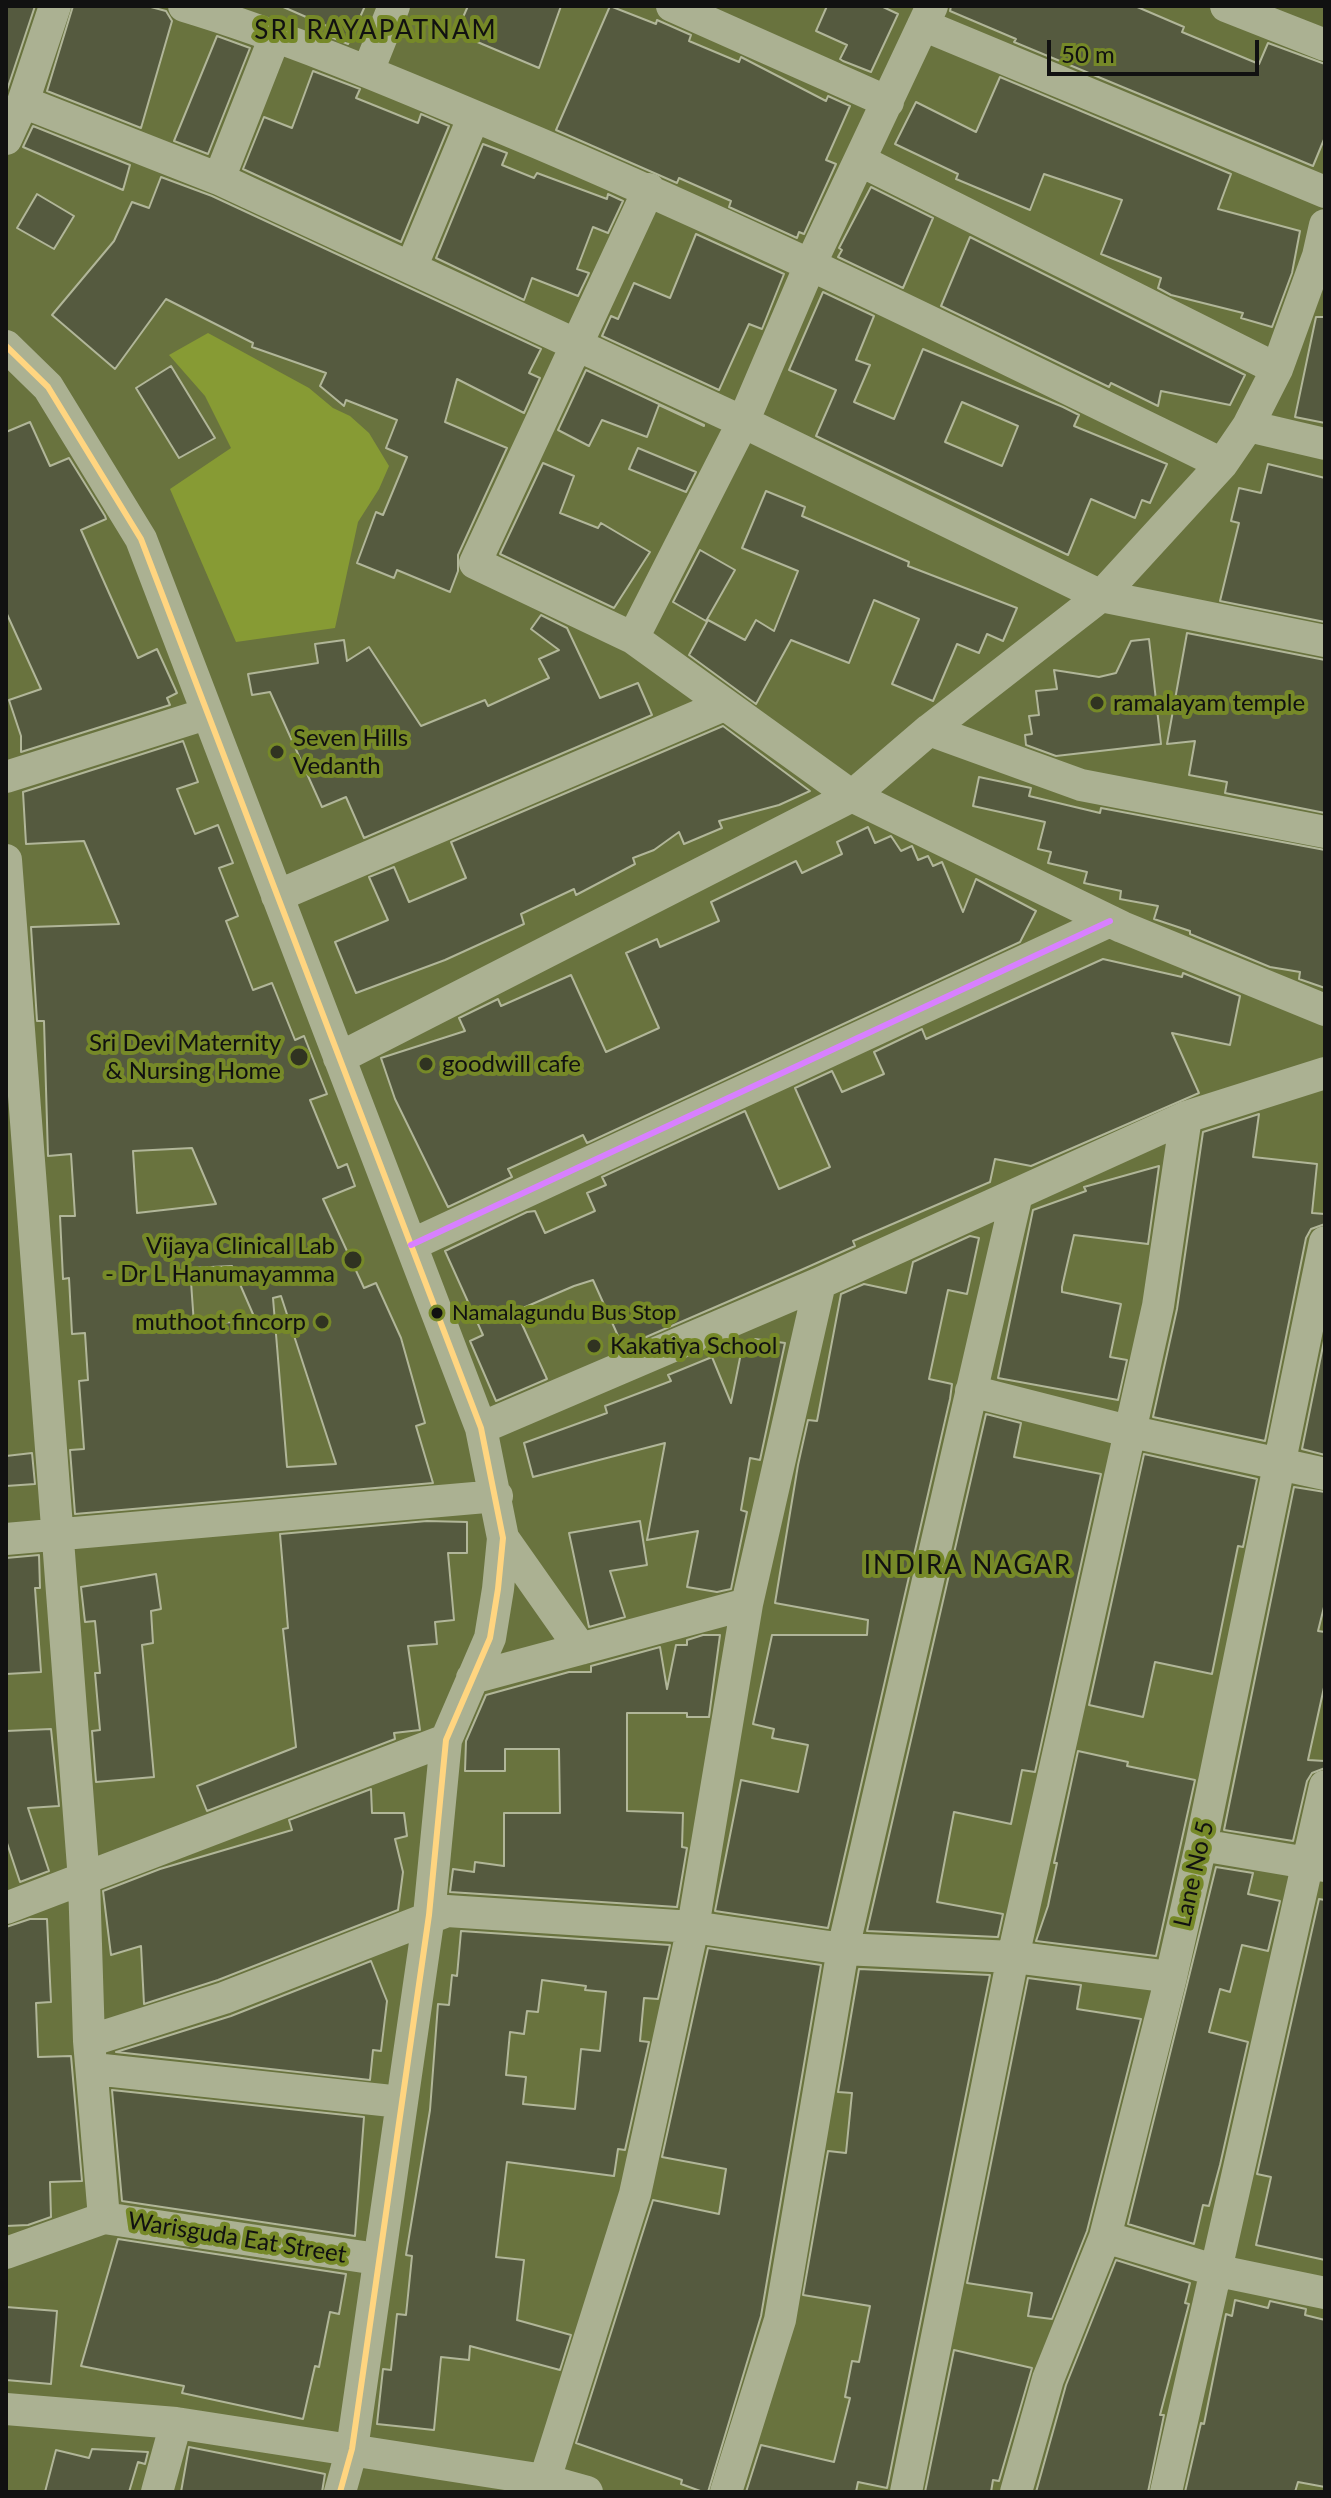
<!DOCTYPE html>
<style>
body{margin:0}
#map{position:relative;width:1331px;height:2498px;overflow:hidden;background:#69733e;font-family:Lato,sans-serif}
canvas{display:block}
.frame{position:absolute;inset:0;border:8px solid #111;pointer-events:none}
.scale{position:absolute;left:1047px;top:40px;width:212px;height:36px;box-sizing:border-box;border:4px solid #111;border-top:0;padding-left:10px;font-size:24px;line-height:28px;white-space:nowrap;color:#111;-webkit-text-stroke:6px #768928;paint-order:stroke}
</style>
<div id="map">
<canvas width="1331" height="2498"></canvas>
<div class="frame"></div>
<div class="scale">50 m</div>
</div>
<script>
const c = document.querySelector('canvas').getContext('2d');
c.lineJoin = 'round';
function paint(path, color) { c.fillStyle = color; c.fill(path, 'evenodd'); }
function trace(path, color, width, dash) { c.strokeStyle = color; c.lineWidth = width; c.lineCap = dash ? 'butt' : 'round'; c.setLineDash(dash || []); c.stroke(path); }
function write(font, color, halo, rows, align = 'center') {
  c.font = font + ' Lato,sans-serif'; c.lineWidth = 8; c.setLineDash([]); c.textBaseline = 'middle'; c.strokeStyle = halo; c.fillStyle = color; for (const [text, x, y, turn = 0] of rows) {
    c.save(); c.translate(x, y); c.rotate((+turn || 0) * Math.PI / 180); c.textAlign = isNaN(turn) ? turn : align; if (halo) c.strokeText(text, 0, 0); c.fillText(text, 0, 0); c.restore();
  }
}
paint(new Path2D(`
 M 208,333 L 309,388 L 333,408 L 350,416 L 369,433 L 389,466 L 379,489 L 358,522 L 335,628 L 236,642 L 170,489 L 231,448 L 205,396 L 169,355 Z`), '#879b34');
const building = new Path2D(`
 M 6,6 L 35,6 L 6,93 Z
 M 73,6 L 147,6 L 166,11 L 172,21 L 141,128 L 47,91 Z
 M 281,6 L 365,6 L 348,44 L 326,35 L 329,27 Z
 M 468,6 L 561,6 L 539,68 L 456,33 Z
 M 610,6 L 656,24 L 657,20 L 691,35 L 689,41 L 739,62 L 741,57 L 826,101 L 828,96 L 850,106 L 826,160 L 836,164 L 804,234 L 799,232 L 797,238 L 729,207 L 731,201 L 679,178 L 677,183 L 556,130 Z
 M 827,6 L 881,6 L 898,14 L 871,72 L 843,61 L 840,59 L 847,45 L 816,31 Z
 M 951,6 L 1135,6 L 1184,27 L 1182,32 L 1259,64 L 1268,43 L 1325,64 L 1325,137 L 1313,166 L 1014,42 L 1016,39 L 950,11 Z
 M 217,36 L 250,48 L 208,154 L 174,141 Z
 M 313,71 L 360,89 L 356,98 L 418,123 L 421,114 L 449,126 L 401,242 L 243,169 L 264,117 L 292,128 Z
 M 1000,77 L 1231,174 L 1218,209 L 1300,231 L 1292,273 L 1272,327 L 1241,318 L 1243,313 L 1171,295 L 1158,288 L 1161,278 L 1101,254 L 1122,200 L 1044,174 L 1030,210 L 956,179 L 958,174 L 895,144 L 916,102 L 976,132 Z
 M 33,126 L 130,165 L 123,190 L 23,147 Z
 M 483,144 L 507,153 L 502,165 L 534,178 L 537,173 L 607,199 L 608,194 L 623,201 L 608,233 L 593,227 L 577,269 L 589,273 L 578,296 L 532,278 L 524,300 L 436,258 Z
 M 161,177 L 212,196 L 541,349 L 529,373 L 540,378 L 524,413 L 457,379 L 445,422 L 507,448 L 458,555 L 458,571 L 450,592 L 397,570 L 394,578 L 357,563 L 376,512 L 383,515 L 407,457 L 386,448 L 397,420 L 346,400 L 344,406 L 320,386 L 326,373 L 252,347 L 253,343 L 166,299 L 115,369 L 52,315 L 114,241 L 132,202 L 149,208 Z
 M 871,187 L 933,218 L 903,288 L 838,257 L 842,250 L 839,248 Z
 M 37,194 L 74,216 L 54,249 L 17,228 Z
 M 696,234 L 784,274 L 762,329 L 749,324 L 719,390 L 602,336 L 611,316 L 618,319 L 634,283 L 670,298 Z
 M 970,237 L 1245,375 L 1230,405 L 1161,391 L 1158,406 L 1111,383 L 1109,387 L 941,306 Z
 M 823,292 L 874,316 L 856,360 L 870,365 L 854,402 L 894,419 L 923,349 L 1063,407 L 1079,415 L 1074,426 L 1167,464 L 1150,503 L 1142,500 L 1135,518 L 1091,499 L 1068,555 L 816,436 L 836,390 L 789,370 ZM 962,402 L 1018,426 L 1002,466 L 945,442 Z
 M 1316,317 L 1325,317 L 1325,423 L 1295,417 Z
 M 171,366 L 215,438 L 179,458 L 136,388 Z
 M 586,370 L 704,425 L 704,426 L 659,405 L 647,437 L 602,420 L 589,446 L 558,430 Z
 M 30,422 L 50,466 L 69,458 L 105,516 L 106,519 L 81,530 L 138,658 L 157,649 L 177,693 L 167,698 L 170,705 L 21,752 L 21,736 L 9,700 L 41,689 L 6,612 L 6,432 Z
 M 638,448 L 696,472 L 686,492 L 629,469 Z
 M 543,463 L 574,476 L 560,513 L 598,528 L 601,523 L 650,552 L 614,608 L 500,554 Z
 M 1268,464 L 1325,478 L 1325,622 L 1220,601 L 1239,523 L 1231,521 L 1239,488 L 1261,493 Z
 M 766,491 L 805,507 L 802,516 L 909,562 L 908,566 L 1017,608 L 1003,641 L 987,634 L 979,653 L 957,644 L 933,701 L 892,684 L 919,619 L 874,600 L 849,663 L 791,640 L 756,704 L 689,655 L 708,620 L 745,640 L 756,620 L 774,631 L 798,571 L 742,548 Z
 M 700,550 L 735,570 L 706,621 L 673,602 Z
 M 541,615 L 567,628 L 600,698 L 638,683 L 652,715 L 364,838 L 346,797 L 322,807 L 270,692 L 252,695 L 248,674 L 318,663 L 315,644 L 344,640 L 347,661 L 369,647 L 421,726 L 485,700 L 488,706 L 549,678 L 539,659 L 559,650 L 531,629 Z
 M 1187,633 L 1325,660 L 1325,813 L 1225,793 L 1227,782 L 1189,775 L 1195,741 L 1167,744 Z
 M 1149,639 L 1161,744 L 1056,756 L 1026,745 L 1025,735 L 1032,734 L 1029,716 L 1039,715 L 1036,691 L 1057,689 L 1054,670 L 1099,677 L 1116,673 L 1131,641 Z
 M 723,726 L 810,791 L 779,805 L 719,821 L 722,828 L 684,844 L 679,832 L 654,850 L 633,858 L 635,864 L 576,895 L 574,889 L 521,914 L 524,924 L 445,960 L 356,993 L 335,942 L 388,920 L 369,877 L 394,867 L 409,902 L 466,878 L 451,842 Z
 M 183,741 L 198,782 L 177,789 L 195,834 L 218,825 L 233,863 L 219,868 L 238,916 L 226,921 L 253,990 L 272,983 L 295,1040 L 304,1036 L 327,1094 L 310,1100 L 338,1168 L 347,1164 L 355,1186 L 323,1199 L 364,1288 L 376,1283 L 401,1338 L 425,1423 L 416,1426 L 433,1483 L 75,1514 L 70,1450 L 84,1449 L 79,1381 L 88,1380 L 85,1333 L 72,1334 L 69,1278 L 63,1279 L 60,1216 L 75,1216 L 71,1154 L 48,1156 L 44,1021 L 37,1021 L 31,927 L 119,924 L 84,841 L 26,844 L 23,792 ZM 192,1148 L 216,1204 L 137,1213 L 133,1151 ZM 232,1266 L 256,1321 L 194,1324 L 190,1268 ZM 281,1296 L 336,1464 L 287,1467 L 273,1298 Z
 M 979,777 L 1031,788 L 1029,796 L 1100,813 L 1101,808 L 1325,850 L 1325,988 L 1299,979 L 1300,972 L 1270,967 L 1190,934 L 1190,931 L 1154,919 L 1158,906 L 1120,899 L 1121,891 L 1084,883 L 1087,872 L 1048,863 L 1051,852 L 1038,849 L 1045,822 L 973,806 Z
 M 868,827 L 875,843 L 891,836 L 901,851 L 912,846 L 918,860 L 928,856 L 933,866 L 942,862 L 963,912 L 976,879 L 1036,911 L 1020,942 L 587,1143 L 583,1135 L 508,1169 L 512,1177 L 448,1207 L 395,1099 L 381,1058 L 465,1031 L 459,1018 L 498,999 L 501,1006 L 571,975 L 606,1052 L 659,1028 L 626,953 L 657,939 L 660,947 L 719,921 L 711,902 L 796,861 L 802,873 L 842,854 L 837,842 Z
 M 1103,959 L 1182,977 L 1183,973 L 1240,996 L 1230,1045 L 1172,1033 L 1199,1093 L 1031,1166 L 995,1159 L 990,1182 L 853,1241 L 855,1246 L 801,1270 L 623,1347 L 593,1280 L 574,1286 L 516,1311 L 547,1379 L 496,1401 L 470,1341 L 483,1335 L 445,1251 L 527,1212 L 535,1211 L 545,1233 L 595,1211 L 587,1193 L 606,1185 L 602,1177 L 745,1111 L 779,1189 L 830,1167 L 795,1088 L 832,1071 L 842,1092 L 884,1074 L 874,1052 L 922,1029 L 926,1039 Z
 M 1259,1114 L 1253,1157 L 1317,1164 L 1312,1213 L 1325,1214 L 1325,1224 L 1311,1229 L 1306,1238 L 1265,1441 L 1153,1417 L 1177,1309 L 1203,1132 Z
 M 1159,1166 L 1148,1244 L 1074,1235 L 1062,1287 L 1062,1292 L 1121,1304 L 1110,1357 L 1127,1360 L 1118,1400 L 998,1378 L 1033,1210 L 1086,1191 L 1084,1187 Z
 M 970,1236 L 979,1238 L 967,1294 L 948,1290 L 929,1379 L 952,1384 L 950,1399 L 828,1928 L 715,1911 L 741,1780 L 798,1792 L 808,1745 L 772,1738 L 774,1729 L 753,1724 L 772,1635 L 867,1635 L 868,1620 L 775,1603 L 798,1465 L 808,1420 L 817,1421 L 841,1294 L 864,1284 L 906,1293 L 913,1262 Z
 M 1325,1336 L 1325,1455 L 1302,1449 Z
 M 755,1339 L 785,1343 L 760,1460 L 750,1458 L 741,1510 L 747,1512 L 731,1589 L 717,1592 L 687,1587 L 698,1531 L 647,1540 L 665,1443 L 533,1477 L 524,1443 L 607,1413 L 605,1406 L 671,1381 L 668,1375 L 712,1357 L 731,1403 L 741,1353 L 745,1354 L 746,1346 L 754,1347 Z
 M 986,1414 L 1021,1423 L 1014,1457 L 1101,1474 L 1035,1772 L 1022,1770 L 1011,1824 L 954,1812 L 937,1902 L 1003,1914 L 998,1937 L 867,1931 Z
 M 32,1453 L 35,1484 L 6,1486 L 6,1456 Z
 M 1144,1454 L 1257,1479 L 1243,1547 L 1238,1546 L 1212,1674 L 1155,1662 L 1143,1717 L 1089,1705 Z
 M 1294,1487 L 1325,1492 L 1325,1603 L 1318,1631 L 1325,1632 L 1325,1683 L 1308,1760 L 1325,1761 L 1325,1768 L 1312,1773 L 1307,1781 L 1293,1841 L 1224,1830 Z
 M 427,1521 L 467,1522 L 467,1553 L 448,1553 L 454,1620 L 435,1622 L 437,1644 L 408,1646 L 420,1730 L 394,1733 L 395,1739 L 207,1811 L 197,1786 L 296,1747 L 283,1629 L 288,1628 L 280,1534 Z
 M 640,1521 L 647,1565 L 610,1571 L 625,1617 L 589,1627 L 569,1533 Z
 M 39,1555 L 40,1588 L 35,1588 L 41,1672 L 6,1674 L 6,1558 Z
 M 156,1574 L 161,1609 L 151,1611 L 153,1643 L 142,1645 L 154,1777 L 96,1782 L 92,1731 L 100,1730 L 95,1673 L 100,1673 L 95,1621 L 85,1622 L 81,1587 Z
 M 703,1635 L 720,1635 L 709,1717 L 687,1717 L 687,1713 L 627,1713 L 627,1811 L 683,1813 L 682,1847 L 687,1848 L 677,1907 L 450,1892 L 453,1869 L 474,1872 L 475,1862 L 504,1866 L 504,1813 L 560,1813 L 559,1749 L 505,1749 L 505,1771 L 465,1771 L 466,1741 L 486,1695 L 569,1672 L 591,1672 L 591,1666 L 660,1647 L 667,1689 L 676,1645 L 687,1645 L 687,1640 Z
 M 51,1729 L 59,1806 L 28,1808 L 49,1871 L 20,1882 L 6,1840 L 6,1731 Z
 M 1078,1751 L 1128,1762 L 1127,1766 L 1195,1780 L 1156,1956 L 1036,1941 L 1048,1906 L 1057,1863 L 1054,1863 Z
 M 371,1789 L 372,1813 L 404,1813 L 407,1836 L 395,1839 L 403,1872 L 398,1910 L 218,1980 L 144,2004 L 141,1946 L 111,1955 L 103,1891 L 160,1869 L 292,1830 L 289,1820 Z
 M 1216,1867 L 1253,1873 L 1248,1894 L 1280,1901 L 1268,1951 L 1242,1945 L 1230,1992 L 1220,1989 L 1209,2032 L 1248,2042 L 1220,2165 L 1209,2206 L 1203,2205 L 1194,2244 L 1128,2224 Z
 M 1319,1899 L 1325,1900 L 1325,2260 L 1256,2245 L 1271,2177 L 1257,2174 Z
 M 30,1919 L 47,1919 L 51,2002 L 36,2003 L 38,2057 L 71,2056 L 82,2181 L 50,2182 L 51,2217 L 28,2225 L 6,2226 L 6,1927 Z
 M 461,1931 L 670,1945 L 658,1999 L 644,1998 L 640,2041 L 649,2042 L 625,2150 L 618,2149 L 614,2176 L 507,2162 L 496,2257 L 524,2260 L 517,2320 L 571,2335 L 560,2370 L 470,2346 L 469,2360 L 441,2357 L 434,2430 L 377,2424 L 383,2369 L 391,2370 L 397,2314 L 406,2315 L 412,2256 L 406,2255 L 430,2110 L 438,2004 L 449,2005 L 452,1975 L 457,1976 ZM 542,1980 L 586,1986 L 585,1990 L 606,1992 L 600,2051 L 581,2049 L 575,2109 L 523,2104 L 526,2077 L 506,2075 L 510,2032 L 524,2034 L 527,2011 L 538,2012 Z
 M 708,1948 L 821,1965 L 761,2316 L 708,2492 L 703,2492 L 681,2484 L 682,2480 L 576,2443 L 653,2200 L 719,2214 L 726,2169 L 662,2157 Z
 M 371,1961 L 387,2001 L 381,2051 L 373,2050 L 370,2080 L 116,2052 L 231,2016 Z
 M 859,1969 L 990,1975 L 887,2488 L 858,2482 L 856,2492 L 746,2492 L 761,2445 L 834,2462 L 850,2398 L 845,2397 L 852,2361 L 859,2362 L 870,2306 L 803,2295 L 828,2151 L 846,2153 L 852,2093 L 838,2092 Z
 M 1028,1978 L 1081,1985 L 1077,2009 L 1141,2019 L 1087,2231 L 1052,2319 L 1028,2316 L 1032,2293 L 967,2283 Z
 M 112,2090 L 364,2117 L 355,2236 L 122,2201 Z
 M 118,2239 L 346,2274 L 339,2314 L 330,2312 L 319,2367 L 315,2366 L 303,2419 L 182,2393 L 184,2386 L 81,2366 Z
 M 1116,2260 L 1190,2283 L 1185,2303 L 1189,2304 L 1160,2415 L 1164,2415 L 1148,2492 L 1036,2492 L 1066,2385 Z
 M 1235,2300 L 1268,2308 L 1270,2301 L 1306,2309 L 1305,2315 L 1325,2320 L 1325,2487 L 1298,2482 L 1295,2492 L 1185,2492 L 1201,2423 L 1204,2424 L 1226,2314 L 1232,2316 Z
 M 6,2307 L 57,2311 L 51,2384 L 6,2380 Z
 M 954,2350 L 1032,2368 L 999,2481 L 993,2480 L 991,2492 L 925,2492 Z
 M 189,2447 L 325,2474 L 322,2492 L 181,2492 Z
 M 92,2449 L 148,2452 L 145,2464 L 138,2462 L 129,2492 L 45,2492 L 56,2450 L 89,2458 Z`);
paint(building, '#555a3f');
trace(building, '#b1b699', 2);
trace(new Path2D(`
 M 184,6 C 293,39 395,83 500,127 C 745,229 983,347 1222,464
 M 672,6 L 888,102
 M 1226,6 L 1325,45
 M 923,25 L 1325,192
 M 368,71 L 394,6
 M 23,102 L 219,179 L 743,422 L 1101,596 L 1325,641
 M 6,139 L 23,102 L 55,6
 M 861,161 L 1277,369
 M 219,179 L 276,34
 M 649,189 L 475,563 L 633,638 L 852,796 L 1122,927 L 1325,1010
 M 411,268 L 474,116
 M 6,346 L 48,387 L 141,539 L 481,1428 L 503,1538 L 498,1589 L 490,1638 L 446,1740 L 429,1915 L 352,2449 L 340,2492
 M 1248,426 L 1325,444
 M 633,638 L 743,422 L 811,263 L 932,6
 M 929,730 L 1081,785 L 1325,832
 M 6,777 L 206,714
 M 6,860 L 84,1880 L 89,2041 L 104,2218
 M 277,896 L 724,705
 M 339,1058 L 852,796 L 929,730 L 1101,596 L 1222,464 L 1248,426 L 1277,369 L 1318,256 L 1325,225
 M 411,1245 L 1110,921
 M 971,1391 L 1128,1431 L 1325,1474
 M 481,1428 L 820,1283 L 1186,1117 L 1325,1073
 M 503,1538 L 581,1649
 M 6,1539 L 497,1496
 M 472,1678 L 747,1604
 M 1201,1845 L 1325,1866
 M 6,1908 L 446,1740
 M 89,2041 L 224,1998 L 447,1911 L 693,1927 L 843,1949 L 1013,1957 L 1171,1977
 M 94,2069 L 401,2102
 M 1105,2237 L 1214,2270 L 1325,2293
 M 6,2253 L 104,2218 L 377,2259
 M 6,2409 L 176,2423 L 544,2480 L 587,2492
 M 157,2492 L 176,2423
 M 541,2492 L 635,2194 L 693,1927 L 747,1604 L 820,1283
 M 726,2492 L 780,2320 L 843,1949 L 1017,1194
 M 906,2492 L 1013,1957 L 1158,1306 L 1186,1117
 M 1016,2492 L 1048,2379 L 1105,2237 L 1171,1977 L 1201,1845 L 1325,1242
 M 1166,2492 L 1325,1786`), '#abb192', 32);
trace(new Path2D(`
 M 6,346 L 48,387 L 141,539 L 481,1428 L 503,1538 L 498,1589 L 490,1638 L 446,1740 L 429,1915 L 352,2449 L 340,2492`), '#ffd580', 6);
trace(new Path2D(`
 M 411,1245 L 1110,921`), '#d880ff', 6);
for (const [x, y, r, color] of [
 [1097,703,8,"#303321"],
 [277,752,8,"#303321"],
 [299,1057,10,"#303321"],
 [426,1064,8,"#303321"],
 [353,1260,10,"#303321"],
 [437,1313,7,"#111"],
 [322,1322,8,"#303321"],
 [594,1346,8,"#303321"]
]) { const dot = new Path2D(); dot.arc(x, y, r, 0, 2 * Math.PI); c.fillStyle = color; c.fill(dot); trace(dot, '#768928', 3); }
write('22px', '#111', '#768928', [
 ["Namalagundu Bus Stop",452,1313]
], 'left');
write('24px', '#111', '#768928', [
 ["ramalayam temple",1113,703],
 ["Seven Hills",293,738],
 ["Vedanth",293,766],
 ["Sri Devi Maternity",281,1043,"right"],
 ["& Nursing Home",281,1071,"right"],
 ["goodwill cafe",442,1064],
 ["Vijaya Clinical Lab",335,1246,"right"],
 ["- Dr L Hanumayamma",335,1274,"right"],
 ["muthoot fincorp",306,1322,"right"],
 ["Kakatiya School",610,1346]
], 'left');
write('24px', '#111', '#768928', [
 ["Lane No 5",1194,1874,-77],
 ["Warisguda Eat Street",237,2238,9]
]);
c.letterSpacing = '2px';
write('26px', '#111', '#768928', [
 ["SRI RAYAPATNAM",376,31],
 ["INDIRA NAGAR",968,1566]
]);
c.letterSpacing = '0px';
</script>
